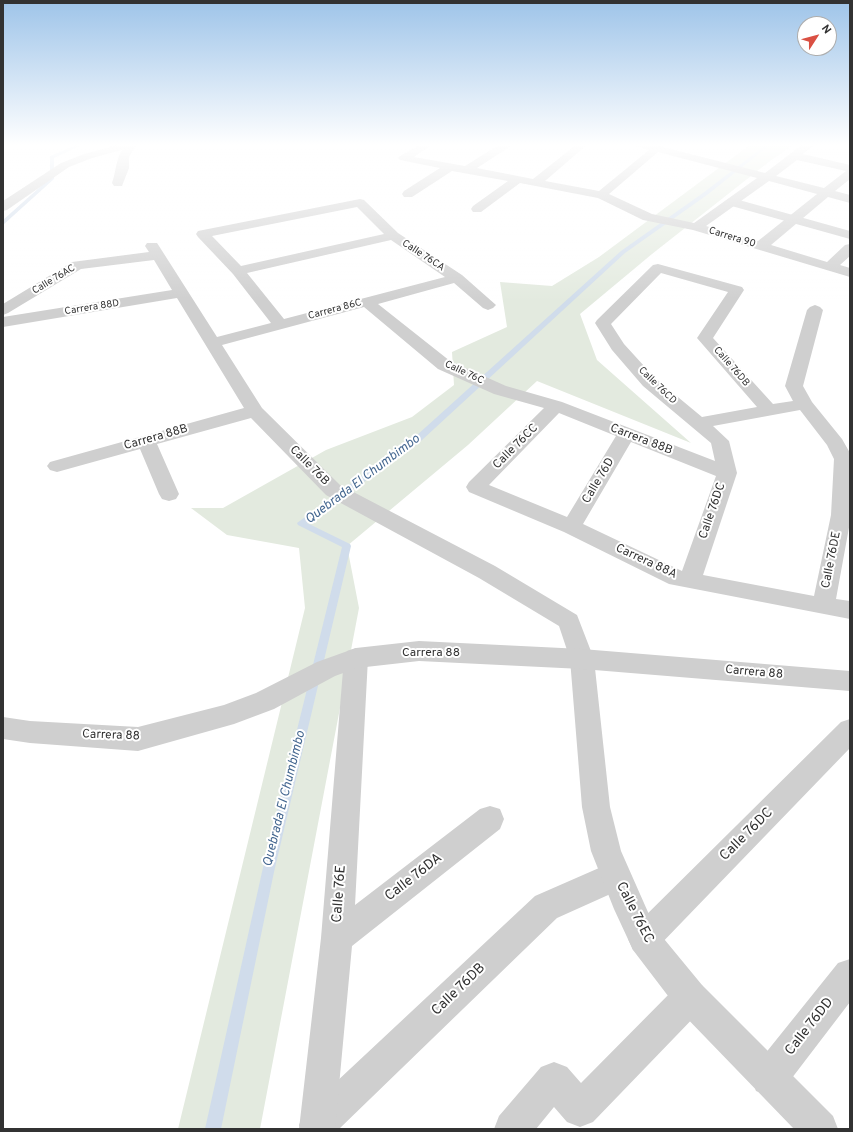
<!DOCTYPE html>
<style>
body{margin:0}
#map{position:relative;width:853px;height:1132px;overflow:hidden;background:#fff;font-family:Overpass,sans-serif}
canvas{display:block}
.frame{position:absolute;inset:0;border:4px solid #323232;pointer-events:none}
.north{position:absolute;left:797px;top:16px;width:40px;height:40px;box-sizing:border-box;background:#fff;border:1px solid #adadad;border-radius:50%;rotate:54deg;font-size:11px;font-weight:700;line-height:16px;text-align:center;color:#323232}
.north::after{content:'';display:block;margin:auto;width:14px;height:18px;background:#da5043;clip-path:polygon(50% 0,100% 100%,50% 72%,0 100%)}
</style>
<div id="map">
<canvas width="853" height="1132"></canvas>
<div class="frame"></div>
<div class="north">N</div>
</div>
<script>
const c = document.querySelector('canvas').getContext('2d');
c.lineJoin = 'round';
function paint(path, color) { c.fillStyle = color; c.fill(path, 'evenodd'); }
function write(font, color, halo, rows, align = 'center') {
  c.font = font + ' Overpass,sans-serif'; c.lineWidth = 4; c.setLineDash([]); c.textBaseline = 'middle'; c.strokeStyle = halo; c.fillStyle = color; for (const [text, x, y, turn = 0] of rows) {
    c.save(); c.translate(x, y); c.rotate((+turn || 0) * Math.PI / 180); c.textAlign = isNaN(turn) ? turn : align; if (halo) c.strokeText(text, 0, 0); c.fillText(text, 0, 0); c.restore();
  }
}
paint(new Path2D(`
 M 751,144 L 795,144 L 770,161 L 652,254 L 580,314 L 597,360 L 691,443 L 537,381 L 468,445 L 347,546 L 359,608 L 260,1129 L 178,1129 L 305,608 L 299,548 L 227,535 L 191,508 L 223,508 L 326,450 L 412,417 L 454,385 L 452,352 L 507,327 L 500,282 L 552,286 L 599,257 Z`), '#e3eadf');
paint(new Path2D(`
 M 79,144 L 84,144 L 54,158 L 54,179 L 3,225 L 3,220 L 50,178 L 50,156 Z
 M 767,144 L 771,144 L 707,195 L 625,253 L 422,440 L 307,523 L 350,544 L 351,546 L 274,872 L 221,1129 L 205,1129 L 262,872 L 342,547 L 298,525 L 297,523 L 416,436 L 621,251 L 703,193 Z`), '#d0dceb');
paint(new Path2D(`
 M 732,198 L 850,231 L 850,239 L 728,205 L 726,202 L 728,199 Z
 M 850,719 L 850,748 L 655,950 L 644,955 L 633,950 L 628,939 L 633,928 L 841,722 Z
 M 615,861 L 626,865 L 630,876 L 626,887 L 557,918 L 339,1129 L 300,1129 L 299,1125 L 304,1112 L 535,896 Z
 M 850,959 L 850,1002 L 782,1091 L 769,1096 L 756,1091 L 751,1078 L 756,1065 L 838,963 Z
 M 690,980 L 702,985 L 707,997 L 702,1009 L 593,1122 L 580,1127 L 567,1122 L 554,1107 L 536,1129 L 494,1129 L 499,1116 L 541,1067 L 554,1062 L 567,1067 L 581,1083 L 678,985 Z`), '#cfcfcf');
paint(new Path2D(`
 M 121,144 L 137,144 L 129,157 L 129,168 L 122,186 L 114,186 L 112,183 C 116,172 116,159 122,150 L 92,158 L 69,167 L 7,210 L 3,211 L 3,201 L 61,163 L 84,154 Z
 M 421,144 L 433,144 L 414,157 L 465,166 L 500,144 L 512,144 L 511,146 L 477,168 L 533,179 L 577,144 L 588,144 L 545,181 L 599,191 L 649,150 L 635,146 L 634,144 L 651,144 L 765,173 L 803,144 L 815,144 L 803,154 L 850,165 L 850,179 L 835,191 L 850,195 L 850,203 L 828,197 L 771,245 L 827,262 L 845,245 L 850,244 L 850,256 L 840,265 L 850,268 L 850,277 L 693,230 L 643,220 L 598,198 L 520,183 L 481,212 L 473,212 L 471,209 L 473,206 L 508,181 L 452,171 L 412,197 L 404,197 L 402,194 L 404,191 L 440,168 L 400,160 L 398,158 L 400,156 ZM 658,152 L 757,178 L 694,223 L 652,214 L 609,194 ZM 797,160 L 846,171 L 824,188 L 776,176 ZM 769,181 L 817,194 L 758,241 L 706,226 Z
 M 360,199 L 364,200 L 398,233 L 462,275 L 496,305 L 493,308 L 488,310 L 483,308 L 454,283 L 378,304 L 450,361 L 506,386 L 562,402 L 715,461 L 711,443 L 643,386 L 612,350 L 595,323 L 597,320 L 653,265 L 658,264 L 742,287 L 744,290 L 713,338 L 773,404 L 793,401 L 785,386 L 807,310 L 810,307 L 815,305 L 820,307 L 823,310 L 803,386 L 812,402 L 842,439 L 850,453 L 850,522 L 836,599 L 850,601 L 850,619 L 669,584 L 564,532 L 469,492 L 466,487 L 469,482 L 544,408 L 494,394 L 438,369 L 364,307 L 222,345 L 262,408 L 340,485 L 495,566 L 577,615 L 594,659 L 610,807 L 621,851 L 655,928 L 702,985 L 833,1116 L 838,1129 L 794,1129 L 678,1009 L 633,950 L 614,909 L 591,851 L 582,807 L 570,659 L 559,626 L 479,578 L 326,495 L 251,418 L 157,444 L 179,494 L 176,499 L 169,501 L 162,499 L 159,494 L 140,449 L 57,472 L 50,470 L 47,466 L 50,462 L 244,408 L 177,298 L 3,327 L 3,317 L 172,290 L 154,260 L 81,269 L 8,313 L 3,315 L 3,304 L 72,262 L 149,252 L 145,246 L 147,243 L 157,243 L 159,246 L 217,337 L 271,323 L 233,274 L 198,237 L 196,234 L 198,231 ZM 357,207 L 384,234 L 241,266 L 212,236 ZM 391,240 L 445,277 L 284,319 L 247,273 ZM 661,273 L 728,292 L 697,338 L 757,407 L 702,417 L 655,378 L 624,344 L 611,324 ZM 800,410 L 827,445 L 834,459 L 831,515 L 814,596 L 703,575 L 737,473 L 729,441 L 713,426 ZM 559,413 L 616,436 L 567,517 L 489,485 ZM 631,442 L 716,476 L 682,571 L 583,524 Z
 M 356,648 L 365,651 L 368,658 L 355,905 L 480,809 L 490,806 L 500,809 L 504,819 L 500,829 L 352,946 L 335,1129 L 299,1129 L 321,938 L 344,658 L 347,651 Z`), '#cfcfcf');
paint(new Path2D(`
 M 419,641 L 582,649 L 850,671 L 850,691 L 582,669 L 419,661 L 357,668 L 335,676 L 274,709 L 234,724 L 138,751 L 30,743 L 3,739 L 3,717 L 30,721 L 138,727 L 224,705 L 256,693 L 317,662 L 356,648 Z`), '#cfcfcf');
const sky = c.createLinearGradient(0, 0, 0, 302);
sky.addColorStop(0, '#9ec4e9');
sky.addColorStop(0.48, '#fff');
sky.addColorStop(1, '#ffffff00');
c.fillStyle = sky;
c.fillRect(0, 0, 853, 302);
write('10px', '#323232', '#fff', [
 ["Carrera 90",732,238,17],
 ["Calle 76CA",423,256,33],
 ["Calle 76AC",54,280,-31],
 ["Carrera 88D",92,308,-9],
 ["Carrera 86C",335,310,-15],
 ["Calle 76DB",731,367,49],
 ["Calle 76C",464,373,25],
 ["Calle 76CD",657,386,44]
]);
write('12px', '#323232', '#fff', [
 ["Carrera 88B",156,438,-16],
 ["Carrera 88B",641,440,21],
 ["Calle 76CC",516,447,-45],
 ["Calle 76B",309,466,45],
 ["Calle 76D",599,481,-59],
 ["Calle 76DC",713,511,-71],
 ["Calle 76DE",832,560,-79],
 ["Carrera 88A",646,562,25],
 ["Carrera 88",431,654],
 ["Carrera 88",754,673,5],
 ["Carrera 88",111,736,2]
]);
write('italic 13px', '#446790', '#fff', [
 ["Quebrada El Chumbimbo",363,480,-37],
 ["Quebrada El Chumbimbo",285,799,-76]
]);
write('14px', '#323232', '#fff', [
 ["Calle 76DC",747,835,-45],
 ["Calle 76DA",414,878,-38],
 ["Calle 76E",340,894,-86],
 ["Calle 76EC",634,913,63],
 ["Calle 76DB",459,990,-44],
 ["Calle 76DD",810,1027,-52]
]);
</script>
